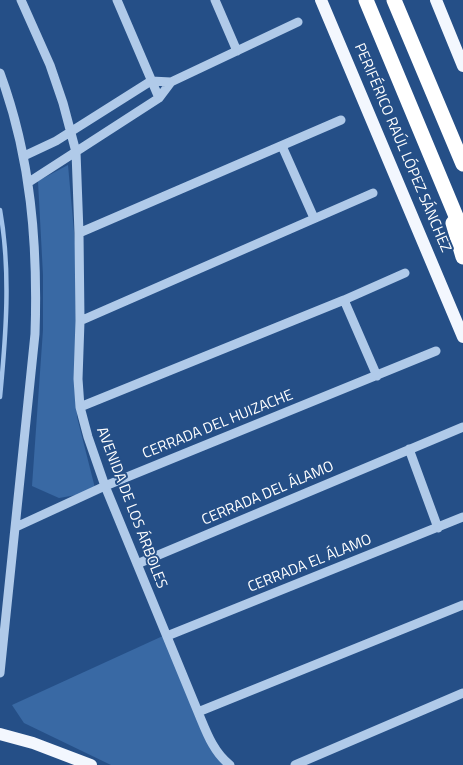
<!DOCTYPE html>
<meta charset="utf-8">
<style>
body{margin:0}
canvas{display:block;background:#254f87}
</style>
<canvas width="463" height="765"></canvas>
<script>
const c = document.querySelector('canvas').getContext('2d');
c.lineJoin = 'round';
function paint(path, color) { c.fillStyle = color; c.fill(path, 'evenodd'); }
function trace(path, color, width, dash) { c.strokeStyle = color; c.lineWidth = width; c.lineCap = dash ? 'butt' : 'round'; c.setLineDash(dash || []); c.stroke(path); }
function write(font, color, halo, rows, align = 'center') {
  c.font = font + ' "Titillium Web",sans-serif'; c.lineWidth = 4; c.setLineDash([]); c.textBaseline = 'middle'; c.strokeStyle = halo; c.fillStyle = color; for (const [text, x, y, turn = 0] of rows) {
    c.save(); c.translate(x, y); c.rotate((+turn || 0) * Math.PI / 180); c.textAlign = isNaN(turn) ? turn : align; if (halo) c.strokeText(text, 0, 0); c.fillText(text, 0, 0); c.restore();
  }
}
paint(new Path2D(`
 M 68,165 L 75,243 L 77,417 L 95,488 L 82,494 L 59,498 L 32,486 L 43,330 L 43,275 L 38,181 Z
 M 165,635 L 212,744 L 229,765 L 111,765 L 24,723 L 12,705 Z`), '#3969a4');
trace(new Path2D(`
 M 0,210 C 11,271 6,335 0,397`), '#a4c4ea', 4.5);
trace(new Path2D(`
 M 21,0 L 50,65 L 63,103 L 76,152 L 79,233 L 80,321 L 78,379 L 80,407 L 88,437 L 105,486 L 198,712 C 206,731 213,752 230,765
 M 117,0 L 159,98
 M 215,0 L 237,51
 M 0,73 C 31,157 38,244 35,334 L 0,673
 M 282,146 L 314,218
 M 24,156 L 56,141 L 151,81 L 171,82
 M 29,182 L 159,98 L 171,82 L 298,22
 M 79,233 L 341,120
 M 344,300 L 377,376
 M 80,321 L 373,193
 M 80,407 L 344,300 L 405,273
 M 409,449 L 438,528
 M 16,527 L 105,486 L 436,351
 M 137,564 L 463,427
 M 167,636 L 463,517
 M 198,712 L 463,605
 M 295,765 L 463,693`), '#b0cae9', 9);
trace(new Path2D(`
 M 321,0 L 463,337
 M 436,0 L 463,66
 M 0,734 L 33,743 L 91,765`), '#f3f7fe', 12);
trace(new Path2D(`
 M 366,0 L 463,233
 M 394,0 L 463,164
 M 453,223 L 463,257`), '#fff', 15);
write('15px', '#fff', '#254f87', [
 ["PERIFÉRICO RAÚL LÓPEZ SÁNCHEZ",402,148,67],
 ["CERRADA DEL HUIZACHE",218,425,-22],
 ["CERRADA DEL ÁLAMO",268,494,-23],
 ["AVENIDA DE LOS ÁRBOLES",131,508,69],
 ["CERRADA EL ÁLAMO",310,564,-22]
]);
</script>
